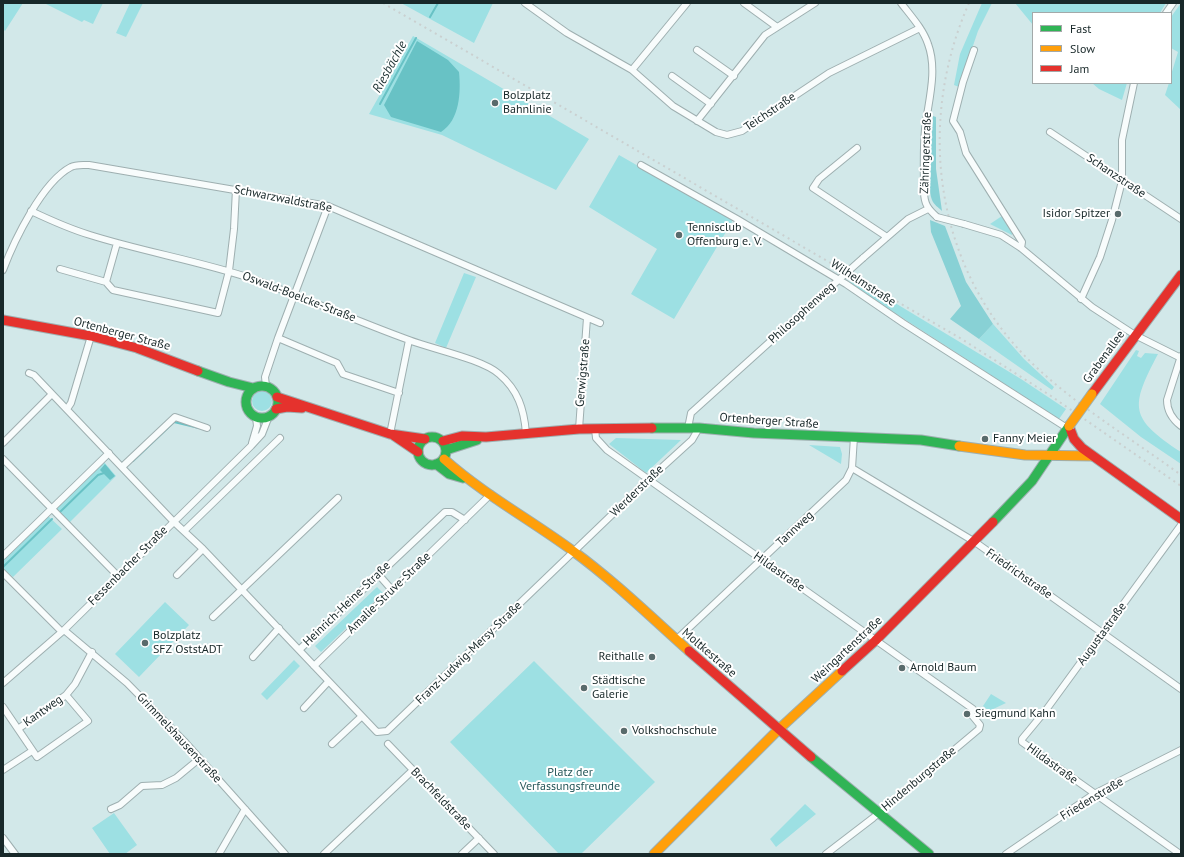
<!DOCTYPE html>
<meta charset="utf-8">
<style>
body{margin:0}
#map{position:relative;width:1184px;height:857px;overflow:hidden;background:#d2e8e9;font-family:"PT Sans",sans-serif}
canvas{display:block}
.frame{position:absolute;inset:0;border:4px solid #182829;pointer-events:none}
.legend{position:absolute;left:1032px;top:12px;width:140px;height:72px;box-sizing:border-box;background:#fff;border:1px solid #a3a9a9;margin:0;padding:5px 7px;list-style:none;font-size:12px;color:#182829}
.legend li{display:flex;align-items:center;gap:8px;height:20px}
.legend b{width:20px;border:1px solid #a3a9a9}
</style>
<div id="map">
<canvas width="1184" height="857"></canvas>
<div class="frame"></div>
<ul class="legend">
<li><b style="height:5px;background:#30b455"></b>Fast</li>
<li><b style="height:5px;background:#ff9f0a"></b>Slow</li>
<li><b style="height:5px;background:#e5322d"></b>Jam</li>
</ul>
</div>
<script>
const c = document.querySelector('canvas').getContext('2d');
c.lineJoin = 'round';
function paint(path, color) { c.fillStyle = color; c.fill(path, 'evenodd'); }
function trace(path, color, width, dash) { c.strokeStyle = color; c.lineWidth = width; c.lineCap = dash ? 'butt' : 'round'; c.setLineDash(dash || []); c.stroke(path); }
function write(font, color, halo, rows, align = 'center') {
  c.font = font + ' "PT Sans",sans-serif'; c.lineWidth = 4; c.setLineDash([]); c.textBaseline = 'middle'; c.strokeStyle = halo; c.fillStyle = color; for (const [text, x, y, turn = 0] of rows) {
    c.save(); c.translate(x, y); c.rotate((+turn || 0) * Math.PI / 180); c.textAlign = isNaN(turn) ? turn : align; if (halo) c.strokeText(text, 0, 0); c.fillText(text, 0, 0); c.restore();
  }
}
paint(new Path2D(`
 M 3,3 L 23,3 L 5,31 L 3,29 Z
 M 44,3 L 103,3 L 93,24 L 84,20 L 82,22 Z
 M 130,3 L 143,3 L 126,37 L 116,33 Z
 M 401,3 L 493,3 L 474,43 Z
 M 982,3 L 992,3 L 978,31 L 959,87 L 954,85 L 960,54 Z
 M 1015,3 L 1166,3 L 1160,13 L 1033,13 L 1033,25 Z
 M 1181,3 L 1181,110 L 1165,95 L 1169,83 L 1171,83 L 1171,75 L 1178,52 L 1171,48 L 1171,17 Z
 M 413,36 L 589,139 L 556,190 L 442,135 L 369,114 Z
 M 1092,83 L 1127,83 L 1122,100 L 1099,89 Z
 M 619,155 L 733,220 L 674,319 L 631,294 L 657,249 L 589,207 Z
 M 1002,216 L 1012,233 L 1012,235 L 990,224 Z
 M 464,273 L 476,277 L 446,348 L 435,343 Z
 M 852,277 L 1021,379 L 1066,409 L 1059,419 L 850,284 L 849,279 Z
 M 993,324 L 1024,359 L 1054,387 L 1052,390 L 979,339 Z
 M 1136,350 L 1139,351 L 1137,356 L 1141,358 L 1145,353 L 1158,354 C 1130,407 1129,418 1181,452 L 1181,464 L 1141,437 L 1100,404 Z
 M252 401a10 10 0 1 1 20 0a10 10 0 1 1-20 0Z
 M 616,438 L 681,440 L 646,473 L 609,444 Z
 M 809,445 L 840,447 L 842,454 L 841,464 Z
 M 104,462 L 116,476 L 70,522 L 56,508 Z
 M 48,516 L 62,529 L 13,577 L 3,568 L 3,559 Z
 M 377,587 L 383,593 L 321,652 L 315,646 Z
 M 165,602 L 189,625 L 139,677 L 115,654 Z
 M 294,660 L 300,666 L 267,700 L 261,694 Z
 M 534,661 L 655,782 L 581,854 L 559,854 L 450,742 Z
 M 991,694 L 1006,703 L 989,711 L 983,706 Z
 M 805,804 L 816,814 L 776,847 L 770,839 Z
 M 114,813 L 137,845 L 125,854 L 110,854 L 92,828 Z`), '#9de0e3');
paint(new Path2D(`
 M 933,116 L 936,117 L 936,169 L 942,211 C 938,207 934,205 932,200 C 926,183 932,135 933,116 Z
 M 930,220 L 945,226 L 966,282 L 993,324 L 979,339 L 950,319 L 961,306 L 931,232 Z`), '#88d1d5');
paint(new Path2D(`
 M 417,41 L 448,60 L 459,72 C 461,92 460,120 441,132 L 391,117 L 384,105 Z
 M 105,464 L 115,476 L 110,480 L 100,470 Z`), '#68c2c5');
trace(new Path2D(`
 M 430,17 L 438,3
 M 380,104 L 416,38
 M 133,461 L 174,422 L 199,428
 M 60,512 L 98,475 L 104,473
 M 3,567 L 52,519`), '#68c2c5', 2);
const street = new Path2D(`
 M 525,3 L 567,33 L 632,70 L 673,106 L 716,132 L 727,135 L 742,131 L 829,73 L 920,28
 M 744,3 L 777,27
 M 901,3 C 911,16 923,29 928,44 C 938,71 928,102 925,129 C 923,150 924,171 924,191 C 924,204 928,209 937,217
 M 1166,13 L 1173,3
 M 697,50 L 734,76
 M 974,50 L 963,82 L 953,121 L 960,132 L 966,153 L 1022,242 L 1021,248
 M 632,70 L 687,3
 M 672,76 L 711,104
 M 697,121 L 765,35 L 815,3
 M 1050,132 L 1181,219
 M 857,148 L 819,179 L 813,188 L 887,237
 M 641,165 L 737,219 L 846,284 L 903,323 L 1067,428
 M 31,211 C 50,220 70,229 90,235 C 144,252 200,261 253,279 C 306,298 356,321 409,340 C 432,349 482,359 499,374 C 518,390 524,409 526,433
 M 964,224 L 1001,235 L 1021,248 L 1092,307 L 1135,335 L 1181,358
 M 117,243 L 106,282 L 113,290 L 218,313 L 229,271 L 234,229 L 236,189
 M 863,258 L 908,219 L 928,209
 M 60,269 L 106,282
 M 3,270 C 14,241 42,182 71,167 C 76,164 84,165 89,165 L 328,206 L 600,323
 M 1081,299 L 1100,257 L 1112,220 L 1122,181 L 1122,140 L 1134,83
 M 278,338 L 337,363 L 343,374 L 399,393
 M 1181,356 L 1167,400 C 1167,411 1172,419 1181,426
 M 29,373 L 34,375 L 173,521 L 203,549 L 377,732 L 387,731 L 648,480 L 692,440 L 699,428
 M 266,386 L 265,377 L 278,338 L 328,206
 M 67,409 L 71,403 L 91,336
 M 688,428 L 691,413 L 844,275
 M 579,429 L 587,318
 M 595,429 L 596,438 L 607,450 L 973,709 L 971,714 L 980,725 L 979,729 L 873,818 L 826,854
 M 390,434 L 409,340
 M 3,443 L 52,394
 M 252,443 L 257,426 L 256,417
 M 3,459 L 118,576
 M 122,467 L 175,417 L 207,428
 M 852,468 L 975,542 L 1181,689
 M 184,531 L 280,438
 M 3,556 L 109,453
 M 3,573 L 62,632
 M 378,574 L 392,590
 M 177,575 L 203,549
 M 213,617 L 338,498
 M 64,630 L 127,683 L 184,741 L 285,854
 M 676,640 L 846,480 L 852,468 L 854,437
 M 299,650 L 445,512 L 452,512 L 465,520
 M 253,657 L 279,628
 M 314,666 L 491,494
 M 3,683 L 64,630 L 251,446 L 262,434 L 269,416
 M 3,707 L 37,757 L 88,721 L 66,695
 M 304,708 L 328,682
 M 18,729 L 66,695 L 75,684 L 92,652
 M 332,744 L 361,717
 M 388,744 L 494,854
 M 3,770 L 32,751
 M 111,809 L 120,805 L 142,786 L 162,785 L 176,778 L 199,759
 M 3,838 L 15,854
 M 219,854 L 245,809
 M 324,854 L 413,770
 M 462,854 L 479,838
 M 1006,854 L 1094,794 L 1181,750
 M 1180,854 L 1022,742 L 1022,739 L 1046,710 L 1181,525`);
const fast = new Path2D(`
 M 198,371 L 229,382 L 253,388
 M246 402a16 16 0 1 1 32 0a16 16 0 1 1-32 0Z
 M 652,428 L 699,428 L 754,433 L 921,440 L 959,446
 M418 451a14 14 0 1 1 28 0a14 14 0 1 1-28 0Z
 M 446,450 L 477,440
 M 436,464 L 449,474 L 463,478
 M 993,522 L 1032,481 L 1069,426
 M 811,757 L 929,854`);
const slow = new Path2D(`
 M 959,446 L 1025,455 L 1092,456
 M 444,459 C 483,494 531,520 573,551 C 614,581 651,617 689,651
 M 654,854 L 778,730 L 842,671`);
const jam = new Path2D(`
 M 3,320 L 91,336 L 137,348 L 198,371
 M 1092,394 L 1181,275
 M 277,397 L 390,434 L 425,439
 M 276,409 L 287,407 L 302,408
 M 1069,426 L 1074,439 L 1082,448 L 1181,519
 M 393,435 L 418,452
 M 443,441 L 462,436 L 486,437 L 579,429 L 652,428
 M 689,651 L 811,757
 M 842,671 L 875,641 L 993,522`);
trace(street, '#9eafb0', 8);
trace(fast, '#9eafb0', 11);
trace(slow, '#9eafb0', 11);
trace(jam, '#9eafb0', 11);
trace(street, '#f8fcfc', 6);
trace(fast, '#30b455', 9);
trace(slow, '#ff9f0a', 9);
trace(jam, '#e5322d', 9);
trace(new Path2D(`
 M 383,3 L 960,338 L 1051,396 L 1181,486
 M 969,3 C 915,125 935,271 1034,365 C 1078,407 1132,439 1181,475`), '#cad0d0', 2, [2, 4]);
const streetBridge = new Path2D(`
 M 937,217 L 964,224
 M 844,275 L 863,258`);
const slowBridge = new Path2D(`
 M 1069,426 L 1092,394`);
trace(streetBridge, '#9eafb0', 8, []);
trace(slowBridge, '#9eafb0', 11, []);
trace(streetBridge, '#f8fcfc', 6);
trace(slowBridge, '#ff9f0a', 9);
for (const [x, y, r, color] of [
 [495,103,4,"#596b6c"],
 [1118,214,4,"#596b6c"],
 [679,235,4,"#596b6c"],
 [985,439,4,"#596b6c"],
 [145,643,4,"#596b6c"],
 [652,657,4,"#596b6c"],
 [902,668,4,"#596b6c"],
 [584,688,4,"#596b6c"],
 [967,714,4,"#596b6c"],
 [624,731,4,"#596b6c"]
]) { const dot = new Path2D(); dot.arc(x, y, r, 0, 2 * Math.PI); c.fillStyle = color; c.fill(dot); trace(dot, '#fff', 1.5); }
write('12px', '#182829', '#fff', [
 ["Bolzplatz",503,96],
 ["Bahnlinie",503,110],
 ["Isidor Spitzer",1110,214,"right"],
 ["Tennisclub",687,228],
 ["Offenburg e. V.",687,242],
 ["Fanny Meier",993,439],
 ["Bolzplatz",153,636],
 ["SFZ OststADT",153,650],
 ["Reithalle",644,657,"right"],
 ["Arnold Baum",910,668],
 ["Städtische",592,681],
 ["Galerie",592,695],
 ["Siegmund Kahn",975,714],
 ["Volkshochschule",632,731]
], 'left');
write('12px', '#182829', '#fff', [
 ["Teichstraße",770,112,-34],
 ["Zähringerstraße",926,153,-88],
 ["Schanzstraße",1116,176,34],
 ["Schwarzwaldstraße",283,199,11],
 ["Wilhelmstraße",863,283,33],
 ["Oswald-Boelcke-Straße",299,297,21],
 ["Philosophenweg",802,313,-42],
 ["Ortenberger Straße",122,334,15],
 ["Grabenallee",1104,357,-54],
 ["Gerwigstraße",583,373,-85],
 ["Ortenberger Straße",769,421,4],
 ["Werderstraße",637,491,-44],
 ["Tannweg",795,529,-43],
 ["Fessenbacher Straße",128,566,-45],
 ["Hildastraße",779,572,35],
 ["Friedrichstraße",1019,574,35],
 ["Amalie-Struve-Straße",389,593,-44],
 ["Heinrich-Heine-Straße",347,604,-44],
 ["Augustastraße",1102,634,-54],
 ["Weingartenstraße",847,650,-43],
 ["Franz-Ludwig-Mersy-Straße",469,653,-44],
 ["Moltkestraße",709,653,41],
 ["Kantweg",43,711,-35],
 ["Grimmelshausenstraße",179,738,47],
 ["Hildastraße",1052,764,36],
 ["Hindenburgstraße",919,779,-40],
 ["Brachfeldstraße",441,799,46],
 ["Friedenstraße",1092,799,-31]
]);
write('12px', '#265759', '#fff', [
 ["Platz der",570,773],
 ["Verfassungsfreunde",570,787]
]);
write('italic 13px', '#1d3233', '#fff', [
 ["Riesbächle",390,67,-61]
]);
</script>
